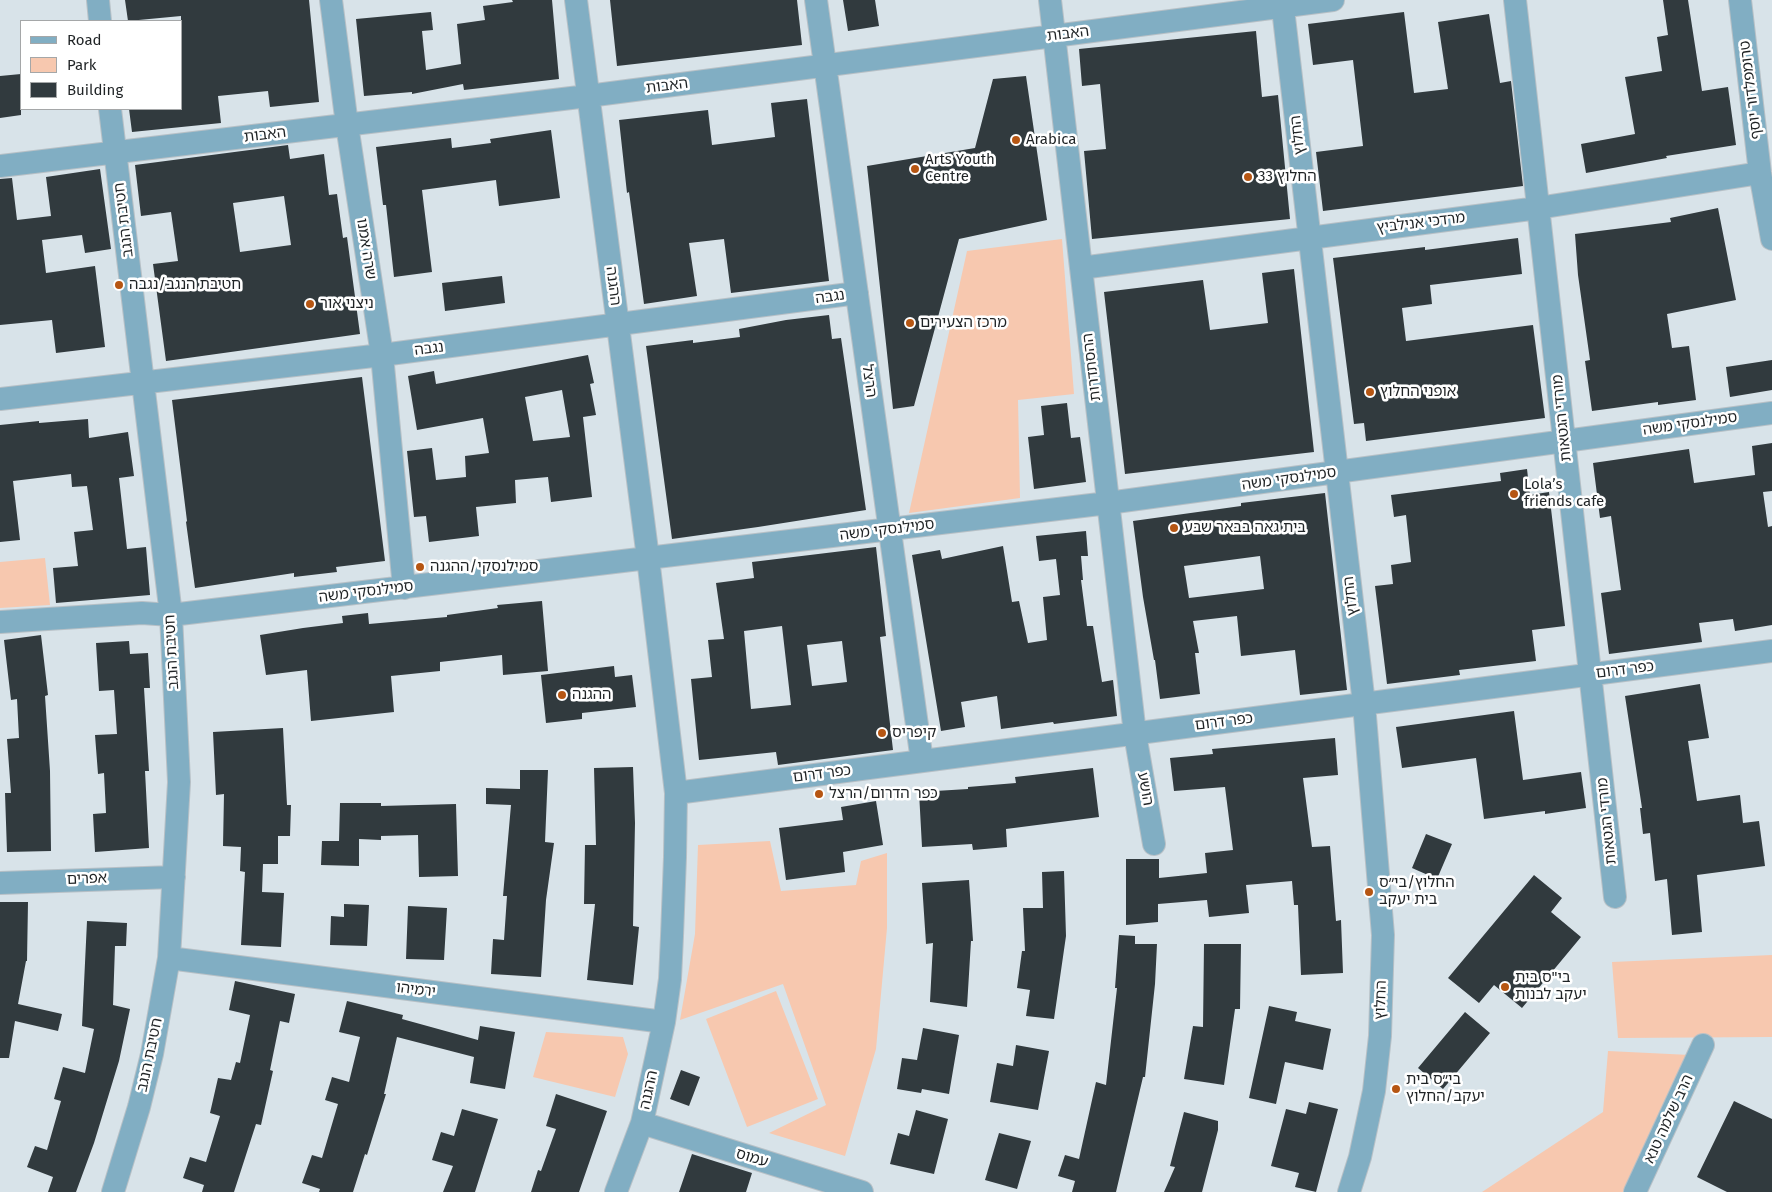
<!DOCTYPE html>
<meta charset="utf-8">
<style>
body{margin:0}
#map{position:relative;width:1772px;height:1192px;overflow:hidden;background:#d8e3e9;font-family:"Fira Sans",sans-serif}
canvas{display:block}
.legend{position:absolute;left:20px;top:20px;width:162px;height:90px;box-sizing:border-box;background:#fff;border:1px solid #a5a7a8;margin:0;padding:6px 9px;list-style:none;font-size:15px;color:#1f2325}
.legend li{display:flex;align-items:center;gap:10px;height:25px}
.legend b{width:25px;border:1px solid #a5a7a8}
</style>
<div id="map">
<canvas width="1772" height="1192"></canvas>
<ul class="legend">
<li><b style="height:6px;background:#81aec3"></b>Road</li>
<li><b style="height:14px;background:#f7c8af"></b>Park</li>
<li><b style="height:14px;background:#313a3e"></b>Building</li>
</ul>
</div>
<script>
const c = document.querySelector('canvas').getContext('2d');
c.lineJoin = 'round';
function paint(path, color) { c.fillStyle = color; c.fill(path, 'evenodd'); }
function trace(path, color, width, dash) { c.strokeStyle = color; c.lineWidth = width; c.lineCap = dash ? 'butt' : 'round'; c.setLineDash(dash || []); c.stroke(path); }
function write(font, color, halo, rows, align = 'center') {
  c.font = font + ' "Fira Sans","Noto Sans Hebrew",sans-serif'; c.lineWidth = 5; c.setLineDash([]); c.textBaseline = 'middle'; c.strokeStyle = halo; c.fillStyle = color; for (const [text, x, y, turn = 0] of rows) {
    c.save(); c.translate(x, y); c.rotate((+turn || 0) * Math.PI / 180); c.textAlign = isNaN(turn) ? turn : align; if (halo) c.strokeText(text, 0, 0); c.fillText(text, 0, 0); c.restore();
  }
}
paint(new Path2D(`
 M 1062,239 L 1074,394 L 1018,400 L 1020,498 L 909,513 L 967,251 Z
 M 45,558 L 50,605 L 0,608 L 0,562 Z
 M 770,841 L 781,891 L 856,885 L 861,861 L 887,853 L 887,928 L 876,1049 L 845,1156 L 769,1133 L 826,1105 L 783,984 L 680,1020 L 695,934 L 698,845 Z
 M 1772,955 L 1772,1037 L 1618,1038 L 1612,962 Z
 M 776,991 L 818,1099 L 747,1127 L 706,1019 Z
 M 546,1032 L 623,1037 L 628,1054 L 615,1097 L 533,1077 Z
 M 1608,1051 L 1690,1055 L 1624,1192 L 1482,1192 L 1603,1112 Z`), '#f7c8af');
paint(new Path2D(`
 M 125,0 L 309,0 L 319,102 L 270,107 L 268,91 L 218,96 L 221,123 L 132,132 L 129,109 L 181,109 L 181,16 L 128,21 Z
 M 512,0 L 552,0 L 559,79 L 464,90 L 463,84 L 412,94 L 412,92 L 364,96 L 356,19 L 431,12 L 433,30 L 422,31 L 426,70 L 461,64 L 457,24 L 485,20 L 483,6 L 513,2 Z
 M 610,0 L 797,0 L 802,45 L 617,66 Z
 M 843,0 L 875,0 L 879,26 L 848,31 Z
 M 1663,0 L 1688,0 L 1702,91 L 1728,87 L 1736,145 L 1666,156 L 1667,158 L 1586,173 L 1581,144 L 1635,134 L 1625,77 L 1662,71 L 1657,37 L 1668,35 Z
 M 1404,12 L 1414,93 L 1448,89 L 1438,22 L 1489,14 L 1500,83 L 1511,81 L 1523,186 L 1323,211 L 1316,152 L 1363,146 L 1353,60 L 1313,65 L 1308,24 Z
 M 1256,31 L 1262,97 L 1278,95 L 1290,219 L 1092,239 L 1084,151 L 1106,149 L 1100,84 L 1082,86 L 1079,49 Z
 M 21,74 L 21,115 L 0,118 L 0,76 Z
 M 1026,76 L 1047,220 L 959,239 L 914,406 L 893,409 L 867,166 L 975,148 L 993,79 Z
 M 807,99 L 829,281 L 731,293 L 724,239 L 689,243 L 697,296 L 644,304 L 629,192 L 627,193 L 619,120 L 708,110 L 712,145 L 775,137 L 771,103 Z
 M 551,130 L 560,198 L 499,206 L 496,180 L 422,190 L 432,272 L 394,277 L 386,205 L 383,205 L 376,147 L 451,138 L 452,148 L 491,143 L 490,139 Z
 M 288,145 L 290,159 L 324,154 L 329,195 L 337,194 L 343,238 L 347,237 L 360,334 L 166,361 L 153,264 L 178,261 L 171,212 L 141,216 L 135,165 ZM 284,196 L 291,245 L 240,252 L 233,203 Z
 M 100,169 L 111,249 L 85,253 L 82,235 L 42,240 L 46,273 L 95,266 L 105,347 L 56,353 L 52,320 L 0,325 L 0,179 L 12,178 L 17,220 L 51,216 L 46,177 Z
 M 1718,208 L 1736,300 L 1667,314 L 1672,348 L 1689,346 L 1696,400 L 1658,405 L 1658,402 L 1592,411 L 1585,361 L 1590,360 L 1578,275 L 1575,234 L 1671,222 L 1670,218 Z
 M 1518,238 L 1522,274 L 1430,285 L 1432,304 L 1402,308 L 1406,341 L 1533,325 L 1545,418 L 1366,441 L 1364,423 L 1354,424 L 1333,258 L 1425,247 L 1425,250 Z
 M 1294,269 L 1314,452 L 1125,474 L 1104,292 L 1203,280 L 1210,330 L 1268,323 L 1262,273 Z
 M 502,276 L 505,303 L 445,311 L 442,283 Z
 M 829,315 L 832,339 L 841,338 L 866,510 L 758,527 L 672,539 L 646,346 L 693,340 L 693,343 L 740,337 L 739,329 L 786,320 Z
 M 588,355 L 594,383 L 590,384 L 596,415 L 583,417 L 592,497 L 551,502 L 548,477 L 515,480 L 516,503 L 476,507 L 479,536 L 429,542 L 426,516 L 414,517 L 407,451 L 432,448 L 436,480 L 466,477 L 465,456 L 489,453 L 483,418 L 417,430 L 408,376 L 434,371 L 436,384 ZM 562,390 L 570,437 L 533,441 L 525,397 Z
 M 1772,360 L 1772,390 L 1730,397 L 1726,367 Z
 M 362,377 L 385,561 L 336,567 L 337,572 L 294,577 L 294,573 L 195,588 L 186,522 L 187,521 L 172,400 Z
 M 1067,403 L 1071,438 L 1080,437 L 1086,482 L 1034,489 L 1028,437 L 1044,435 L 1041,406 Z
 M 88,419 L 89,438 L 128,432 L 134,476 L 119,478 L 127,549 L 146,547 L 150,595 L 56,603 L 53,568 L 78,566 L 74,532 L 93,530 L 87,486 L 72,487 L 71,474 L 13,481 L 20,540 L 0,542 L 0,425 L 39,421 L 39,423 Z
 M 1772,443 L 1772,491 L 1763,492 L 1768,527 L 1772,526 L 1772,625 L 1735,631 L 1733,619 L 1699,623 L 1702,642 L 1609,654 L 1601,593 L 1621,590 L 1611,516 L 1600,518 L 1593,463 L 1689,449 L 1694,483 L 1755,475 L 1752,446 Z
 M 1527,469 L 1530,495 L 1549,492 L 1565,626 L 1532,630 L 1536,661 L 1459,670 L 1460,675 L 1387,684 L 1375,586 L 1393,584 L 1391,565 L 1411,562 L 1406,515 L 1394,517 L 1391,495 L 1501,481 L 1500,473 Z
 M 1325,493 L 1347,690 L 1300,695 L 1295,650 L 1241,656 L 1237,616 L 1193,621 L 1199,653 L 1195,653 L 1200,694 L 1160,699 L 1155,660 L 1154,660 L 1143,597 L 1133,521 L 1241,506 L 1241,503 ZM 1260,556 L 1264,589 L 1189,598 L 1184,566 Z
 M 1086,531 L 1088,556 L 1081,556 L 1083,580 L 1081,580 L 1087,626 L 1093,626 L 1102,682 L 1113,680 L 1117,716 L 1054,724 L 1053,722 L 1001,729 L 997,696 L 961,702 L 965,727 L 941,731 L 912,555 L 940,550 L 942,559 L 1003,546 L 1012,602 L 1019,601 L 1028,643 L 1047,640 L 1043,597 L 1060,595 L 1056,559 L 1039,561 L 1036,536 Z
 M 876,547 L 886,636 L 880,637 L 893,750 L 778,765 L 776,752 L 699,760 L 691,679 L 712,677 L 708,640 L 724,639 L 716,583 L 754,578 L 752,562 ZM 782,626 L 791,705 L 751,709 L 744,631 ZM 842,641 L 847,682 L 812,686 L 807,645 Z
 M 542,601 L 548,671 L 503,675 L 502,655 L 440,662 L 440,671 L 391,676 L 394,712 L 311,721 L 307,670 L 266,675 L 260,635 L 303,628 L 343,623 L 342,616 L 368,613 L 369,624 L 447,617 L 447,615 L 498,608 L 497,605 Z
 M 41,635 L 48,695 L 45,696 L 50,771 L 51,851 L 7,852 L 5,793 L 11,793 L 7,739 L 19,738 L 17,699 L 11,700 L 4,640 Z
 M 129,641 L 130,654 L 148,653 L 150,688 L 144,688 L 149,771 L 145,771 L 149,848 L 95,852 L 93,814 L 106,813 L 104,773 L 98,774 L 95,735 L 117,734 L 114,690 L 99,691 L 96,643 Z
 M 614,666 L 615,677 L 632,675 L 636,707 L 582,713 L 582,719 L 546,723 L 541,675 Z
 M 1700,684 L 1709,738 L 1688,741 L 1697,801 L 1740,795 L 1743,823 L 1759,821 L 1765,866 L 1697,875 L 1702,932 L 1672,935 L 1667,879 L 1655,881 L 1650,833 L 1643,834 L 1640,808 L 1642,808 L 1625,696 Z
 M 1514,711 L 1523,780 L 1581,772 L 1586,808 L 1545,814 L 1545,811 L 1484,819 L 1476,758 L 1402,768 L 1396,727 Z
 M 283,728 L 287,805 L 291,805 L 290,836 L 278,836 L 278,864 L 263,864 L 262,892 L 284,893 L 281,947 L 241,945 L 245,872 L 240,871 L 241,847 L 223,846 L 224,794 L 216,795 L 213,732 Z
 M 1335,738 L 1338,775 L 1303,778 L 1312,847 L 1330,846 L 1336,921 L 1341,920 L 1343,973 L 1301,975 L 1298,905 L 1294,905 L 1292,881 L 1246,885 L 1249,913 L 1209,917 L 1207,900 L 1158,904 L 1158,922 L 1126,925 L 1126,859 L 1159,859 L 1159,878 L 1207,873 L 1205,853 L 1233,850 L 1225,787 L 1174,791 L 1170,758 L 1213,754 L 1212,749 Z
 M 633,767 L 635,823 L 633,926 L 639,927 L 633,985 L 587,980 L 595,904 L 584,904 L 585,845 L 596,845 L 594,768 Z
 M 1093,768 L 1099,817 L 1006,829 L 1007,847 L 973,850 L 972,844 L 922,847 L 919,792 L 968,789 L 968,787 L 1016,783 L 1015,777 Z
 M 520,770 L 548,770 L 545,842 L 554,843 L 546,900 L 541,977 L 491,974 L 493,939 L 504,940 L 507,896 L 503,896 L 511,805 L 486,804 L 486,788 L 520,789 Z
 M 876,801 L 883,845 L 843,852 L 845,872 L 786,880 L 779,828 L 843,820 L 841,807 Z
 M 340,803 L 381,803 L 381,806 L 456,804 L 458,876 L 419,877 L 418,835 L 381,836 L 381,840 L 359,839 L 359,866 L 321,865 L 322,841 L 339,841 Z
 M 1426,834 L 1452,844 L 1437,879 L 1412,868 Z
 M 1064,871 L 1066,936 L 1054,1019 L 1026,1016 L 1030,990 L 1017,988 L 1022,951 L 1025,951 L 1023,908 L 1043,908 L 1042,872 Z
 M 1534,875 L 1562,898 L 1551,912 L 1581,937 L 1522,1008 L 1494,985 L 1479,1003 L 1448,978 Z
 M 969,880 L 973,941 L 971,941 L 967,1007 L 930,1002 L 933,943 L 926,944 L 922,883 Z
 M 0,902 L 28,902 L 27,961 L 26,961 L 18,1004 L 62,1014 L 58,1031 L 15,1021 L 9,1058 L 0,1058 Z
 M 344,904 L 369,905 L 367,946 L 330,945 L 331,916 L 344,917 Z
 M 408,906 L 447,908 L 444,960 L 406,959 Z
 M 87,921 L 127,923 L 126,946 L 115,946 L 113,1005 L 130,1009 L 119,1061 L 94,1143 L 76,1192 L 48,1192 L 53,1177 L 27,1167 L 35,1146 L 47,1150 L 61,1101 L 54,1099 L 63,1067 L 85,1073 L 94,1029 L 82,1026 Z
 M 1119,935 L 1135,936 L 1135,944 L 1157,944 L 1155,984 L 1145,1077 L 1143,1077 L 1116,1192 L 1072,1192 L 1075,1181 L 1058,1176 L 1065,1155 L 1079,1159 L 1096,1082 L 1106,1085 L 1117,988 L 1115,988 Z
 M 1204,944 L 1241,944 L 1240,1009 L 1235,1009 L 1224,1085 L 1184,1079 L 1193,1026 L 1203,1027 Z
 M 235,981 L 295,994 L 289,1023 L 280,1021 L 270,1070 L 273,1071 L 261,1125 L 256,1124 L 234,1192 L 202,1192 L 204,1185 L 183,1178 L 190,1157 L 206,1162 L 220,1116 L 210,1113 L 218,1078 L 231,1080 L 236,1062 L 240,1063 L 250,1015 L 229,1010 Z
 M 347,1001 L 403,1015 L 402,1019 L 478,1040 L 480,1026 L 515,1032 L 505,1089 L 470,1083 L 474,1057 L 397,1037 L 384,1094 L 386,1094 L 367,1155 L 365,1154 L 353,1192 L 319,1192 L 320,1189 L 302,1183 L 312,1155 L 322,1158 L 338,1104 L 325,1100 L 332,1077 L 349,1082 L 360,1037 L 339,1032 Z
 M 1269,1006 L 1297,1012 L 1295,1021 L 1331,1029 L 1323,1070 L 1285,1062 L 1276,1104 L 1249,1098 Z
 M 1465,1012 L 1490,1033 L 1443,1089 L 1418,1068 Z
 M 923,1028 L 959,1035 L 949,1094 L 922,1089 L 921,1093 L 897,1089 L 902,1058 L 917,1060 Z
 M 1016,1045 L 1049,1051 L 1038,1110 L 990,1102 L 997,1063 L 1013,1066 Z
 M 681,1070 L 700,1077 L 689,1106 L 670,1099 Z
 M 556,1094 L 607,1111 L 579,1192 L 531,1192 L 538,1170 L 541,1171 L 556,1129 L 546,1126 Z
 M 1734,1101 L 1772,1119 L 1772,1192 L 1727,1192 L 1697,1177 Z
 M 1309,1102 L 1338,1109 L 1316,1192 L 1295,1187 L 1299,1173 L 1271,1166 L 1286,1109 L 1306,1114 Z
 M 462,1109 L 498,1119 L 475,1192 L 443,1192 L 453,1166 L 432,1160 L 441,1132 L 454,1136 Z
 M 916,1110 L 948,1119 L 934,1174 L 890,1164 L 898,1133 L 909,1136 Z
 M 1184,1112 L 1218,1121 L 1218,1130 L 1202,1192 L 1164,1192 L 1175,1167 L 1170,1166 Z
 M 999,1133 L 1031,1141 L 1017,1189 L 985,1180 Z
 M 692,1154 L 752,1173 L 746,1192 L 679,1192 Z`), '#313a3e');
const minor = new Path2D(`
 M 98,0 L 100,21
 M 331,0 L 347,125 L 382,355 L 404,588
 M 576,0 L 648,558 L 676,793 L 675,857 L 672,936 L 670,979 L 664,1022 L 642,1123 L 616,1192
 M 816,0 L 922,761
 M 1050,0 L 1135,734 L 1154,844
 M 1282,0 L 1364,704 L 1383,935 L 1380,1036 L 1374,1091 L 1360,1157 L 1349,1192
 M 1515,0 L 1615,897
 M 1740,0 L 1760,173 L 1772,239
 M 110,109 L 171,615 L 179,782 L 169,958 L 152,1054 L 139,1107 L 113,1192
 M 0,166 L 588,96 L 1333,0
 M 1081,268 L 1538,208 L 1760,173
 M 0,399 L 382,355 L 857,293
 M 0,622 L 142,613 L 171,615 L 1108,503 L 1772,413
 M 676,793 L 1772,651
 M 0,883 L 174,877
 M 169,958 L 664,1022
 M 642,1123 L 862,1192
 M 1635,1192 L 1703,1045`);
trace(minor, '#b7c0c6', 24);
trace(minor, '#81aec3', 22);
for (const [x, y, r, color] of [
 [1016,140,5,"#b65613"],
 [915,169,5,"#b65613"],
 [1248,177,5,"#b65613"],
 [119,285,5,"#b65613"],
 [310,304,5,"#b65613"],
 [910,323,5,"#b65613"],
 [1370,392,5,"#b65613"],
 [1514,494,5,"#b65613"],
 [1174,528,5,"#b65613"],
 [420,567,5,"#b65613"],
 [562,695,5,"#b65613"],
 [882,733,5,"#b65613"],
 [819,794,5,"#b65613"],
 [1369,892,5,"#b65613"],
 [1505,987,5,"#b65613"],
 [1396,1089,5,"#b65613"]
]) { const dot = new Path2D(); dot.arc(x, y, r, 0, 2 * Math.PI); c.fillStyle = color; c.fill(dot); trace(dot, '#fff', 2); }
write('15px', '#1f2325', '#fff', [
 ["האבות",1068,34,-7],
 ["האבות",667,86,-7],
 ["טרומפלדור יוסף",1751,90,-97],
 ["האבות",265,135,-7],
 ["החלוץ",1298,135,-97],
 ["חטיבת הנגב",124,220,-97],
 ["מרדכי אנילביץ",1421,223,-7],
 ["שרה אמנו",366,249,81],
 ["ההגנה",613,286,83],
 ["נגבה",830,297,-8],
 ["נגבה",429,349,-7],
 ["ההסתדרות",1092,367,-97],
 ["הרצל",869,381,82],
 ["מורדי הגטאות",1562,418,-96],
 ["סמילנסקי משה",1690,424,-8],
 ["סמילנסקי משה",1289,479,-8],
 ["סמילנסקי משה",887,530,-7],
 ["סמילנסקי משה",366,592,-7],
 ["החלוץ",1351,596,-97],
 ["חטיבת הנגב",172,652,-93],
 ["כפר דרום",1625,670,-7],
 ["כפר דרום",1224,722,-7],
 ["כפר דרום",822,774,-7],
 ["הושע",1145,789,80],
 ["מורדי הגטאות",1607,821,-96],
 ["אפרים",87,879,-2],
 ["ירמיהו",416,990,7],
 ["החלוץ",1381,1000,-88],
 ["חטיבת הנגב",150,1055,-78],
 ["ההגנה",649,1090,-78],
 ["הרב שלמה טנא",1669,1119,-65],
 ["עמוס",752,1158,17]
]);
write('15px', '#1f2325', '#fff', [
 ["Arabica",1026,140],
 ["Arts Youth",925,160],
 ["Centre",925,177],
 ["החלוץ 33",1258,177],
 ["חטיבת הנגב/נגבה",129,285],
 ["ניצני אור",320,304],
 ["מרכז הצעירים",920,323],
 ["אופני החלוץ",1380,392],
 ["Lola’s",1524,485],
 ["friends cafe",1524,502],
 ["בית גאה בבאר שבע",1184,528],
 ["סמילנסקי/ההגנה",430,567],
 ["ההגנה",572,695],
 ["קיפריס",892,733],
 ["כפר הדרום/הרצל",829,794],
 ["החלוץ/בי״ס",1379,883],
 ["בית יעקב",1379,900],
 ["בי\"ס בית",1515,978],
 ["יעקב לבנות",1515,995],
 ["בי״ס בית",1406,1080],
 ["יעקב/החלוץ",1406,1097]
], 'left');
</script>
